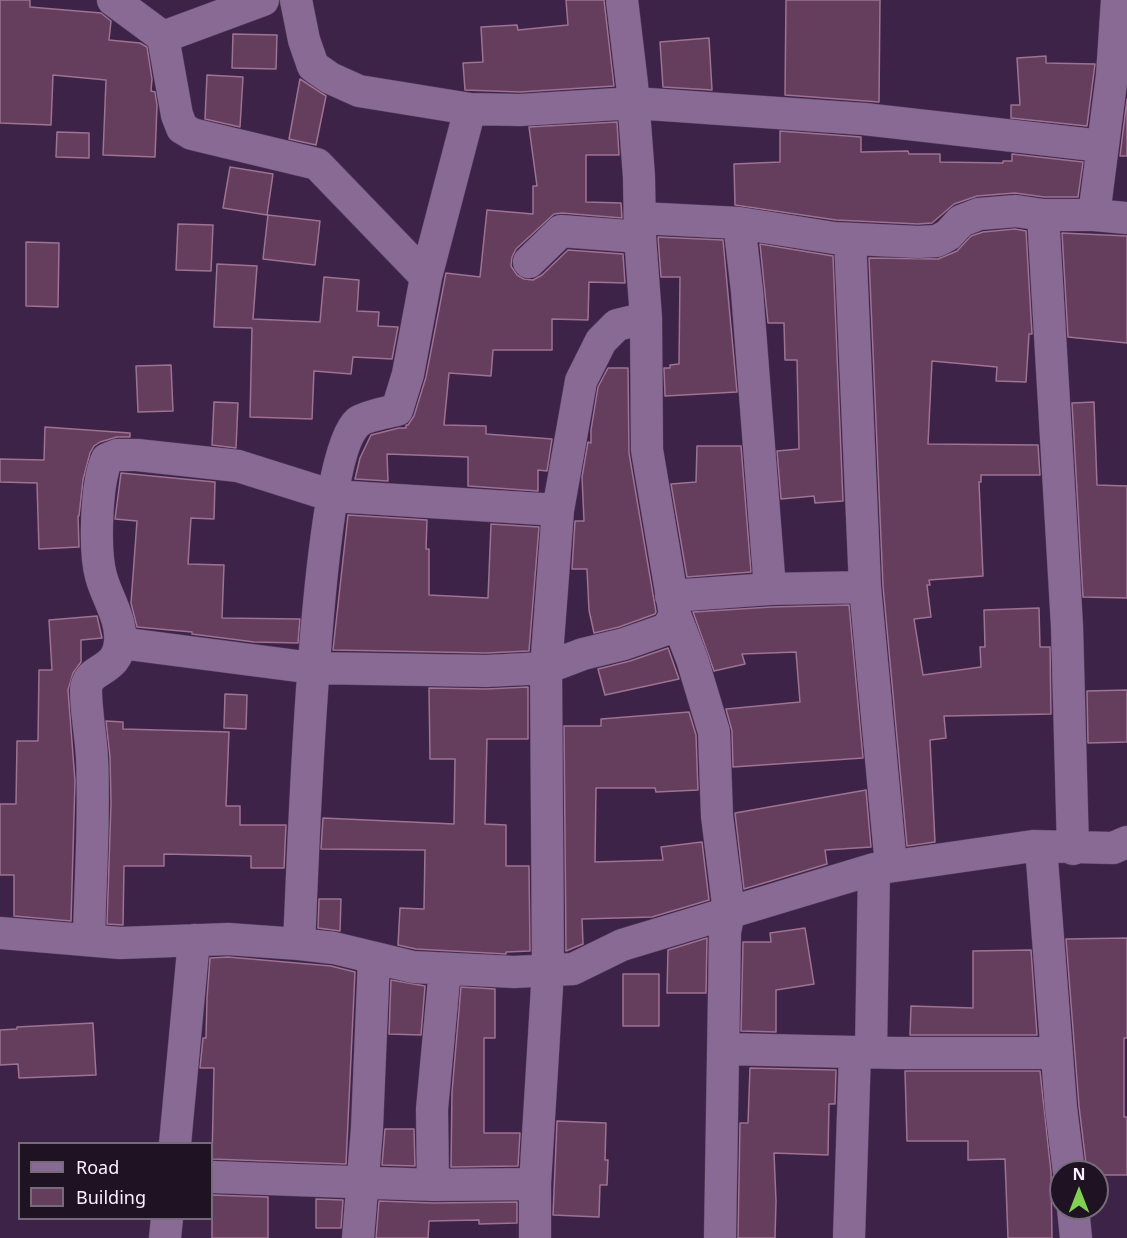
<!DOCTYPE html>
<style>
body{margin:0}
#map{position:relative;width:1127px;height:1238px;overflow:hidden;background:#3e2348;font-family:"Noto Sans",sans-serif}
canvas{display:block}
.legend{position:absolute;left:18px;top:1142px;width:195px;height:78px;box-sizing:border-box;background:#1e1223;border:2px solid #766b7b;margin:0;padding:8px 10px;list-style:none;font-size:18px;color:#faf0ff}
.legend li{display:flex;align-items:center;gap:12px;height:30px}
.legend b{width:30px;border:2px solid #766b7b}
.north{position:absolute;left:1049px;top:1160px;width:60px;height:60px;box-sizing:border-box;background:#1e1223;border:2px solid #766b7b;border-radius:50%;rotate:0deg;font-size:16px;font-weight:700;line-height:24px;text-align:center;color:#faf0ff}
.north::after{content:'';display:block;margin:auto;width:21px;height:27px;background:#80d051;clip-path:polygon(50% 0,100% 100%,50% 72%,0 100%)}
</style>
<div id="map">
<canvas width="1127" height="1238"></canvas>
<ul class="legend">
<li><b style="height:8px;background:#886a94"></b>Road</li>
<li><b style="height:16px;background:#663e5d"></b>Building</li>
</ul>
<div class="north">N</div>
</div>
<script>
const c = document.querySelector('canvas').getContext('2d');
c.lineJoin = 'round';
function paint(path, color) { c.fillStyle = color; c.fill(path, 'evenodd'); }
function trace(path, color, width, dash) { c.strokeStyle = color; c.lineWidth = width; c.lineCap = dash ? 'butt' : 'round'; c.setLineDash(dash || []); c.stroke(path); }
const building = new Path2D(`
 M 0,0 L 30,0 L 30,7 L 101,13 L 111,21 L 109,40 L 140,43 L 147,47 L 152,79 L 151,91 L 155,92 L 157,105 L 155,157 L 103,155 L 106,80 L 53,75 L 51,125 L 0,123 Z
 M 566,0 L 604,0 L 614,86 L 520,92 L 465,90 L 463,63 L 483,62 L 481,27 L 517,25 L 518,30 L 568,25 Z
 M 786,0 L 880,0 L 879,102 L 785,95 Z
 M 233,34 L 277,35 L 276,69 L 232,68 Z
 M 709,38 L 712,90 L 663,87 L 660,42 Z
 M 1046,56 L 1046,63 L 1095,64 L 1087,126 L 1011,118 L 1011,105 L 1020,105 L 1017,58 Z
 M 207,75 L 243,77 L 240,127 L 205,119 Z
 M 300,79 L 326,96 L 316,145 L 289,139 Z
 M 1127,99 L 1127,156 L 1120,156 Z
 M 617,122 L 619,155 L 586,155 L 586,202 L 621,203 L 622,218 L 562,213 L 554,214 L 516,249 L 512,257 L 511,266 L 517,275 L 524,279 L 533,280 L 542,275 L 568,250 L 623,254 L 625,283 L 589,282 L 588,320 L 552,319 L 552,350 L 493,350 L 491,376 L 449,373 L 444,425 L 486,426 L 486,434 L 552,439 L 547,471 L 538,470 L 538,491 L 468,486 L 468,457 L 387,454 L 388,481 L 355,479 L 360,458 L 371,435 L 399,428 L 406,428 L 406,425 L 408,425 L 414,416 L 426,377 L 446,273 L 480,277 L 487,210 L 533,214 L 533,186 L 537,186 L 529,127 Z
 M 780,131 L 861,137 L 861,152 L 908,151 L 909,154 L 940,154 L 940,162 L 1003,163 L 1003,161 L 1012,161 L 1012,154 L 1083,162 L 1078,197 L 1044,197 L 1015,193 L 977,196 L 954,204 L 932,223 L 918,224 L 836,220 L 735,205 L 734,164 L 780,162 Z
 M 57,132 L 89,133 L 89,158 L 56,157 Z
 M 230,167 L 273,174 L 267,215 L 223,208 Z
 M 268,215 L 320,221 L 315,265 L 263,259 Z
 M 178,224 L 213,225 L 211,271 L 176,270 Z
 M 1015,229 L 1026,231 L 1032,334 L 1029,334 L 1026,382 L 996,381 L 997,367 L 932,361 L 928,444 L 1038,445 L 1040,475 L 981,475 L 981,482 L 979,482 L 983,576 L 929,580 L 930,585 L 927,585 L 931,617 L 914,619 L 923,675 L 981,667 L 980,647 L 985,647 L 984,610 L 1039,608 L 1040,647 L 1050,647 L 1051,714 L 944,716 L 946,738 L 930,740 L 935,842 L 907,846 L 883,586 L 869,258 L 938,259 L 957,251 L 971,236 L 983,232 Z
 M 1062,233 L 1127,236 L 1127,343 L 1068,337 Z
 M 658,237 L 723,240 L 737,392 L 665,396 L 664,368 L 670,368 L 670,365 L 679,364 L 680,277 L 661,277 Z
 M 26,242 L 59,243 L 58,307 L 26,306 Z
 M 760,244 L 833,256 L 843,501 L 815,503 L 814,496 L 781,499 L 777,451 L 799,449 L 797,360 L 785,360 L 784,323 L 768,323 Z
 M 217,264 L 257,266 L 253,319 L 320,322 L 324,277 L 359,280 L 357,311 L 379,312 L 378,326 L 398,327 L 392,359 L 353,357 L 351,374 L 314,371 L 312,419 L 250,417 L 252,328 L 214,327 Z
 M 171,365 L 173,411 L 138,412 L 136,366 Z
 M 608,368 L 628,368 L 629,453 L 656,612 L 655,614 L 619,627 L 594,633 L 589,610 L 587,569 L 572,569 L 575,521 L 584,521 L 582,477 L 588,442 L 591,443 L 591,430 L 598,387 Z
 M 214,402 L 238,403 L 236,448 L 212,445 Z
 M 1094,402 L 1097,485 L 1127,486 L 1127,598 L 1083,597 L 1072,403 Z
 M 45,427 L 130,433 L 130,437 L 117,437 L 100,442 L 94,446 L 90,453 L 83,480 L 79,516 L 78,516 L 79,547 L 39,549 L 37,483 L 0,482 L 0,459 L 44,460 Z
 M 697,446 L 741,446 L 751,572 L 687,577 L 671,484 L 696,482 Z
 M 121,473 L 215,482 L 214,519 L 191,518 L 188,564 L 224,565 L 222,618 L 300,619 L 298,643 L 254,642 L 192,634 L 192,632 L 137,627 L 131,603 L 137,521 L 115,519 Z
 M 348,515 L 427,520 L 426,549 L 429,549 L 429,595 L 488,598 L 491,524 L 539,527 L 529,651 L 486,653 L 333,650 Z
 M 849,605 L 863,758 L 733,767 L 732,731 L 726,709 L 800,702 L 796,652 L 742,654 L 745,664 L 714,671 L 693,612 L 771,607 Z
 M 97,616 L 102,638 L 81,640 L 81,662 L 73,673 L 68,690 L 75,781 L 71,921 L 14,916 L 14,875 L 0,875 L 0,804 L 16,804 L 17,741 L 38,741 L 39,670 L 52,670 L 49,620 Z
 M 668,648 L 679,679 L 605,695 L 598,669 L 630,661 Z
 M 528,687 L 528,739 L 487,739 L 485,824 L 506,825 L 506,866 L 529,866 L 530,951 L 506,952 L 506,954 L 416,949 L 398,945 L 400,908 L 424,909 L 425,850 L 321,849 L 323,818 L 454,824 L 455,759 L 430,759 L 429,688 L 486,689 Z
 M 1127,690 L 1127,742 L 1088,743 L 1087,691 Z
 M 225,694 L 247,695 L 246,729 L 224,728 Z
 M 689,712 L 696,735 L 698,790 L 656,792 L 655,788 L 596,788 L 595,862 L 663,860 L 661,847 L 702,842 L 709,900 L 652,917 L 582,919 L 583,944 L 566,951 L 564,726 L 601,726 L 601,719 Z
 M 106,721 L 123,722 L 123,729 L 229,732 L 226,806 L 240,806 L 240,825 L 286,825 L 284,868 L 251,868 L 251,856 L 164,854 L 164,866 L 124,866 L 123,925 L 107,924 L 111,803 L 110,757 Z
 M 866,790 L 871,847 L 825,850 L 827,864 L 744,889 L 735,813 Z
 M 319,899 L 341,899 L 340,931 L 318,928 Z
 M 805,928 L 814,984 L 776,990 L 776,1032 L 741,1031 L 743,942 L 771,942 L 770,933 Z
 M 707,938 L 706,993 L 667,993 L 668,950 Z
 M 1127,938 L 1127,1038 L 1124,1038 L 1124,1117 L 1127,1117 L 1127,1175 L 1097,1175 L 1097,1172 L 1087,1172 L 1079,1106 L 1066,939 Z
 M 1031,950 L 1037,1035 L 910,1035 L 911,1006 L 973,1008 L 973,951 Z
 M 228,957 L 331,966 L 355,972 L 346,1164 L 212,1159 L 214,1068 L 200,1068 L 203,1038 L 206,1038 L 207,998 L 210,958 Z
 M 623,974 L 659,974 L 659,1026 L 623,1026 Z
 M 391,980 L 425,986 L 421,1035 L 389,1034 Z
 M 461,987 L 495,989 L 495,1038 L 484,1038 L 484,1133 L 520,1133 L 518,1166 L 451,1167 L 452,1092 Z
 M 93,1023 L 96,1075 L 19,1078 L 18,1064 L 0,1065 L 0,1030 L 17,1029 L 17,1027 Z
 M 750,1068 L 836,1070 L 835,1104 L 829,1104 L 828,1155 L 774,1153 L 776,1201 L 775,1238 L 738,1238 L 740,1123 L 748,1123 Z
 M 905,1071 L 1040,1071 L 1051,1172 L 1052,1238 L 1008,1238 L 1005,1159 L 968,1160 L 968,1141 L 907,1141 Z
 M 557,1121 L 606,1123 L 605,1160 L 608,1160 L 607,1185 L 600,1185 L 599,1217 L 553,1215 Z
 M 385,1129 L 414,1129 L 415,1166 L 382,1165 Z
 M 212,1195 L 268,1197 L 268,1238 L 212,1238 Z
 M 316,1199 L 343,1200 L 341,1228 L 316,1228 Z
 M 379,1201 L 433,1203 L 517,1202 L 517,1223 L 479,1224 L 479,1220 L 429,1221 L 428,1238 L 376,1238 Z`);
paint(building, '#663e5d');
trace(building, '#9e7293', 1.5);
const street = new Path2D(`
 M 113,0 L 163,37 L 263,0
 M 296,0 L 304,40 L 313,66 L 330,78 L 359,91 L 470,109 L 520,110 L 634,103 L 864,119 L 1102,146
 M 622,0 L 632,84 L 639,177 L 640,237 L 646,318 L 647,450 L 675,615 L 692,659 L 714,732 L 717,816 L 729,912 L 725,932 L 724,994 L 720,1238
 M 163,37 L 177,115 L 182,128 L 192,134 L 317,164 L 426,277
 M 1043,215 L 1067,626 L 1073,849
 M 1094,215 L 1112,75 L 1117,0
 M 640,218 L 739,223 L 834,238 L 918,242 L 937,241 L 948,235 L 961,221 L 979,214 L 1016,211 L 1043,215 L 1094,215 L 1127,218
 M 739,223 L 747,291 L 770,589
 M 850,239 L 865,587 L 891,866
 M 529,262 L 561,231 L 640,237
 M 671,596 L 770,589 L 865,587
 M 120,643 L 313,668 L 486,671 L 546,668 L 583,654 L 624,644 L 667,629 L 675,615
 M 1041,847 L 1061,1108 L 1069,1172
 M 0,933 L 120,943 L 228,939 L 299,944 L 334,948 L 413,967 L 514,972 L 573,969 L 622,945 L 874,869 L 1033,846 L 1113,848 L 1127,842
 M 89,940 C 90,880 95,818 92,758 C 91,736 86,712 86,690 C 87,666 118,674 120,641 C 122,619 106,596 101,576 C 94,550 96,483 107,459 L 117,455 L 137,455 L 238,466 L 333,496 L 558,510
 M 299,944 C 303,868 314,459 358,422 C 364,417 388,412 397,410 L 408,374 L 426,277 L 470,109
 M 724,1049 L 898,1053 L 1057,1053
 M 871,1052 L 874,869
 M 175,1144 L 194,940
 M 212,1177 L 433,1185 L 535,1184
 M 433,1185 L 432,1109 L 445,969
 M 1073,1208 L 1076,1238
 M 165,1238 L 167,1218
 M 358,1238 L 367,1128 L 374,958
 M 535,1238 L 535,1184 L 548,970 L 546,668 L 558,510 L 581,381 L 601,341 L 617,325 L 646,318
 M 849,1238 L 855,1052`);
trace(street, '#574160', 33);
trace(street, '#886a94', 32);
</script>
